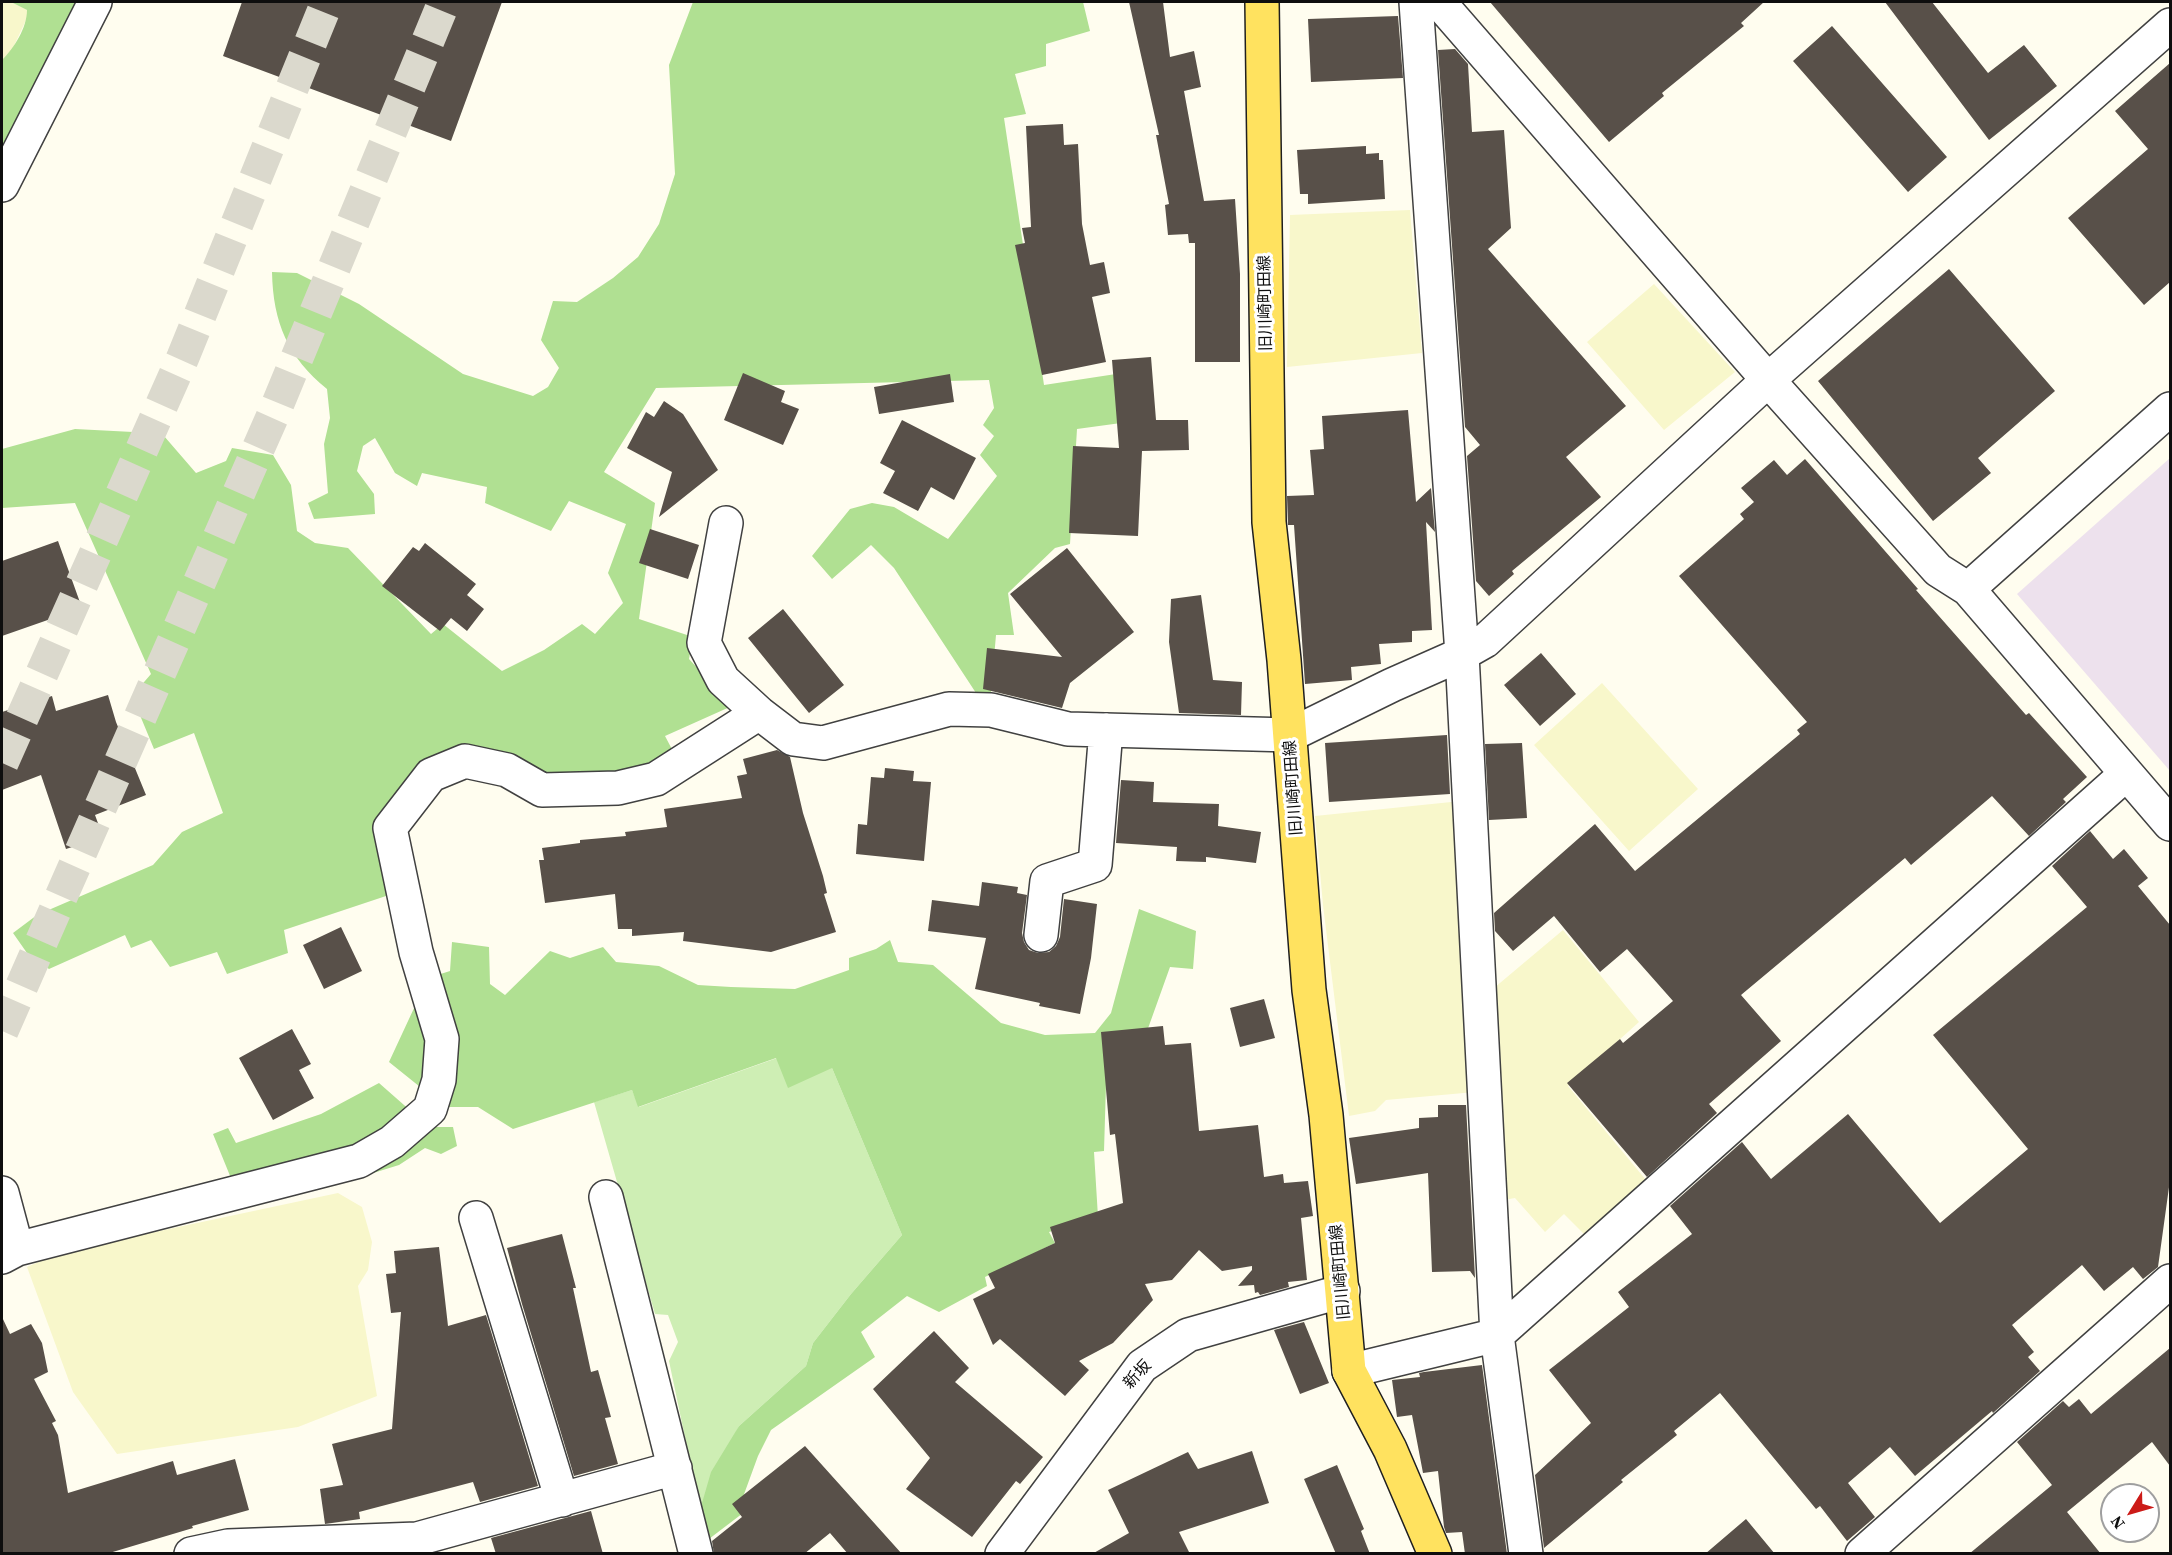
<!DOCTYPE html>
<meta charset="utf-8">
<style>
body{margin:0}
#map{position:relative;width:2172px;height:1555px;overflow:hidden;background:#fffdef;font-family:"Source Serif 4",serif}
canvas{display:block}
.frame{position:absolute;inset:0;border:3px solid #0e0e0e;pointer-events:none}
.north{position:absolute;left:2100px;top:1483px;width:60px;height:60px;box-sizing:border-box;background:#fff;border:2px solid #9f9f9f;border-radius:50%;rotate:233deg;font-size:16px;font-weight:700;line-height:24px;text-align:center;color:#0e0e0e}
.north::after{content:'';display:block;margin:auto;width:21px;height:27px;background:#cc1b18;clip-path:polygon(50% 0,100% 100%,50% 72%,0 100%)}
</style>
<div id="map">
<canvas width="2172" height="1555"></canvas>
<div class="frame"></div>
<div class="north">N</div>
</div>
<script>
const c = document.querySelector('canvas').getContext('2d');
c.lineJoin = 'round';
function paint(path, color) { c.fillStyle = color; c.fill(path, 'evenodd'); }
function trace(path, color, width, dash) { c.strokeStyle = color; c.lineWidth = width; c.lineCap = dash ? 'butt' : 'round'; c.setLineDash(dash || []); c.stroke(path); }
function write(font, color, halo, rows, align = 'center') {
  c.font = font + ' "Source Serif 4","Noto Sans JP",serif'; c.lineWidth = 6; c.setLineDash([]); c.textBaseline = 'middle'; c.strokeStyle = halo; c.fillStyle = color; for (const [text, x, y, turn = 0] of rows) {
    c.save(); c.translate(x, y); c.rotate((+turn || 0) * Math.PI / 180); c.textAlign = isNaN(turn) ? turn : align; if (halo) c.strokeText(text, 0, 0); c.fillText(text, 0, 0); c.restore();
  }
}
paint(new Path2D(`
 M 2170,458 L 2170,771 L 2017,594 Z`), '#ede1ed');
paint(new Path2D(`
 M 2,2 L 11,2 L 27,10 L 27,18 L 12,50 L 2,60 Z
 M 1410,210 L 1422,353 L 1287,367 L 1290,215 Z
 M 1654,284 L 1735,372 L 1664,430 L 1587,342 Z
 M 1602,683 L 1698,789 L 1629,851 L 1534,745 Z
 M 1461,801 L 1475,1092 L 1386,1100 L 1375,1111 L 1349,1116 L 1323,905 L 1315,816 Z
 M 1563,930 L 1639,1022 L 1568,1086 L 1646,1180 L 1586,1236 L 1564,1214 L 1545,1232 L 1515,1198 L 1498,1201 L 1494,988 Z
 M 338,1193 L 362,1207 L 372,1242 L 368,1270 L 358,1286 L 377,1396 L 298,1427 L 117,1454 L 73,1392 L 27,1267 L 61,1252 Z`), '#f8f7cb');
paint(new Path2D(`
 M 777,1058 L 832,1068 L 902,1235 L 851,1294 L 813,1343 L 806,1366 L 739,1426 L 700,1509 L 669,1361 L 678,1342 L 668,1315 L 655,1314 L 594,1102 L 632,1090 L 639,1107 Z`), '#ceeeb4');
paint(new Path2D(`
 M 11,2 L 79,2 L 2,152 L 2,60 C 14,48 27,28 27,10 Z
 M 693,2 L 1083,2 L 1090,31 L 1046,44 L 1046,66 L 1015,74 L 1026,114 L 1004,118 L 1044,385 L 1116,374 L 1121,423 L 1077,429 L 1070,544 L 1055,548 L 1008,593 L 1014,635 L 996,635 L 991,692 L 976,693 L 894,568 L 871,545 L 832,579 L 812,556 L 850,509 L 872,503 L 894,507 L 948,539 L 997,476 L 980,455 L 994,436 L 983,425 L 994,408 L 989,380 L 656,388 L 604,472 L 655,503 L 639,619 L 693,637 L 689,659 L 732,706 L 665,736 L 675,755 L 621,779 L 567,780 L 530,769 L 488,748 L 460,750 L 412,783 L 398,892 L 284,930 L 288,953 L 227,974 L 217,952 L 170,967 L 151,940 L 131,948 L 125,935 L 49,969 L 27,953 L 13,933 L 37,915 L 153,865 L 182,832 L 223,813 L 194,733 L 154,749 L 132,696 L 151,674 L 75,503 L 2,508 L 2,449 L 75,429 L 133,432 L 164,436 L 196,473 L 226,461 L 232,448 L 273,455 L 291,485 L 297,531 L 315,543 L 348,548 L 431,634 L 443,624 L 502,671 L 544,650 L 582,624 L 595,634 L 623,603 L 608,573 L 626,524 L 569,501 L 551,531 L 485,503 L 487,487 L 422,473 L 417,486 L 395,473 L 375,438 L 363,446 L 357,471 L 374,494 L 375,514 L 314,519 L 308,503 L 328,493 L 324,444 L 330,418 L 327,389 C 288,357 273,323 272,272 L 297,273 L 359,304 L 463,374 L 533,396 L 548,387 L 559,368 L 541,340 L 553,301 L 577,302 L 613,278 L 638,257 L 659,224 L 675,174 L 669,65 Z
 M 1139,909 L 1196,931 L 1193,969 L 1170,967 L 1146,1034 L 1107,1051 L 1104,1151 L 1094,1152 L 1098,1217 L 1049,1232 L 1055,1243 L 985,1277 L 987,1286 L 939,1312 L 907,1296 L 861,1332 L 875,1357 L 771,1430 L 758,1456 L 743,1497 L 751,1507 L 705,1542 L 700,1510 L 711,1472 L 739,1426 L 806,1366 L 813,1343 L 851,1294 L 902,1235 L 832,1068 L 788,1088 L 776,1058 L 638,1107 L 632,1090 L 513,1129 L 478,1107 L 445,1107 L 389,1062 L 428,978 L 450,971 L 452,942 L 489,947 L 490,984 L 505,995 L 550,951 L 570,958 L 603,947 L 616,962 L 659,966 L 698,985 L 731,987 L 795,989 L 849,970 L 849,958 L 876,949 L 890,940 L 898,962 L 933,965 L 1001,1023 L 1045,1035 L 1095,1033 L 1111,1013 Z
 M 379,1083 L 429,1127 L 453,1127 L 457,1146 L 441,1154 L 425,1148 L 399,1165 L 354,1179 L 237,1193 L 213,1134 L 228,1128 L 236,1143 L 321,1114 Z`), '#b0e092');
paint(new Path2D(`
 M 242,2 L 502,2 L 451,141 L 223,56 Z
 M 1129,2 L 1163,2 L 1170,57 L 1194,51 L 1201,87 L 1184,91 L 1204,201 L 1235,199 L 1240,274 L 1240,362 L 1195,362 L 1195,243 L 1189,243 L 1188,234 L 1168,235 L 1165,205 L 1169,204 L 1156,135 L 1159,135 Z
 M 1490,2 L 1764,2 L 1741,23 L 1744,26 L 1662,93 L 1664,96 L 1609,142 Z
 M 1885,2 L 1932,2 L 1988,73 L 2024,45 L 2057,86 L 1989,140 Z
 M 1398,16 L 1403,78 L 1311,82 L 1308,19 Z
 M 1832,26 L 1947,157 L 1908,192 L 1793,61 Z
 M 1455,49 L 1468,64 L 1472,132 L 1504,130 L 1511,228 L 1488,249 L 1626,406 L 1566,457 L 1601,497 L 1512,571 L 1514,574 L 1489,596 L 1476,581 L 1467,456 L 1480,445 L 1465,427 L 1438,50 Z
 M 2170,63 L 2170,282 L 2144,305 L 2068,218 L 2148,149 L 2115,111 Z
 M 1063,124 L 1064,145 L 1078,144 L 1082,224 L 1090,265 L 1104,262 L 1110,293 L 1092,297 L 1106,362 L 1042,375 L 1015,245 L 1025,243 L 1022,228 L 1031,227 L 1026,126 Z
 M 1366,146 L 1366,154 L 1379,153 L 1379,160 L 1383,160 L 1385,199 L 1308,204 L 1308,194 L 1300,194 L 1297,150 Z
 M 1949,269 L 2055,391 L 1978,458 L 1991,473 L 1933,521 L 1818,381 Z
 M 1151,357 L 1156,420 L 1188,420 L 1189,450 L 1142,451 L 1138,536 L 1069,533 L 1073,446 L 1119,448 L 1112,360 Z
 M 743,373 L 785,391 L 781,402 L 799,409 L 783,445 L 724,420 Z
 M 950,374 L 954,402 L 879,414 L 874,387 Z
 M 664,401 L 683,414 L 718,470 L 659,517 L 672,472 L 627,448 L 646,412 L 654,417 Z
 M 1408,410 L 1416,502 L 1431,488 L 1435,532 L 1426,522 L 1432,630 L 1412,631 L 1412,642 L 1379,644 L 1381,664 L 1351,667 L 1352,680 L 1305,684 L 1294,525 L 1288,525 L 1287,496 L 1314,495 L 1310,450 L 1324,449 L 1322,416 Z
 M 902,420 L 976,458 L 954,500 L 931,487 L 918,511 L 883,493 L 895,471 L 880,463 Z
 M 1805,459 L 1918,589 L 1916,590 L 2026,715 L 2029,713 L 2087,777 L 2063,799 L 2066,802 L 2029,836 L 1992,796 L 1911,865 L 1905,858 L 1741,995 L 1781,1041 L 1709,1104 L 1717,1113 L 1647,1177 L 1567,1083 L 1620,1039 L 1623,1043 L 1673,1001 L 1627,949 L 1600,972 L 1554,916 L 1513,951 L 1495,931 L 1494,913 L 1595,824 L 1635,871 L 1800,734 L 1797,730 L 1807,722 L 1679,576 L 1744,519 L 1740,514 L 1754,502 L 1741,488 L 1774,460 L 1787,475 Z
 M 650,529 L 699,545 L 688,579 L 639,563 Z
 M 58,541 L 82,608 L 2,636 L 2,561 Z
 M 425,543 L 476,584 L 467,595 L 484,609 L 467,631 L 451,618 L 440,631 L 382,586 L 413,547 L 419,551 Z
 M 1067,548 L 1134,632 L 1070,683 L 1062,708 L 983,689 L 987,648 L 1062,657 L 1010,594 Z
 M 1201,595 L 1213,680 L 1242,682 L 1241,715 L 1179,713 L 1169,642 L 1171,599 Z
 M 783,609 L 844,685 L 809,713 L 748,638 Z
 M 1541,653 L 1576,694 L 1540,726 L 1504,685 Z
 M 108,695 L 116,722 L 146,795 L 95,815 L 103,837 L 66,849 L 41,775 L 2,790 L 2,712 L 52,696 L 56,711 Z
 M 1447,735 L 1450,794 L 1329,802 L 1325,743 Z
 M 1522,743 L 1527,818 L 1489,820 L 1485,744 Z
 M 777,750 L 790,757 L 803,813 L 823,876 L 827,893 L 824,894 L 836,932 L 771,952 L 683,941 L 684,932 L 632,936 L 632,929 L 618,929 L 615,894 L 545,903 L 539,860 L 544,860 L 542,848 L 580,843 L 580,840 L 626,836 L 625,832 L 667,827 L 664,809 L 742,798 L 737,776 L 747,774 L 743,759 Z
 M 885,768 L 914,771 L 913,781 L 931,782 L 924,861 L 856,854 L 858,824 L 867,825 L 871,777 L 884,778 Z
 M 1121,780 L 1154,782 L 1153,802 L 1219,804 L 1218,826 L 1261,832 L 1256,863 L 1206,857 L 1206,862 L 1176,861 L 1177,847 L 1116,843 Z
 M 2090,831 L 2113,859 L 2124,849 L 2148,878 L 2138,886 L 2170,925 L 2170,1180 L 2158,1267 L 2143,1279 L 2133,1267 L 2104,1291 L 2082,1265 L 2012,1325 L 2034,1352 L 2028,1357 L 2040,1371 L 1993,1413 L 1992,1411 L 1915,1476 L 1890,1447 L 1848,1483 L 1875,1517 L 1847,1541 L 1820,1506 L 1816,1509 L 1720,1393 L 1674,1431 L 1677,1435 L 1621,1480 L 1623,1482 L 1544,1548 L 1535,1475 L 1591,1423 L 1549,1370 L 1629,1307 L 1618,1292 L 1692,1234 L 1670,1206 L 1742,1142 L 1771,1179 L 1848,1114 L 1940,1223 L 2028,1149 L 1933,1035 L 2087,907 L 2052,866 Z
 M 982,882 L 1018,887 L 1017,893 L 1027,895 L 1022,933 L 1024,942 L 1029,950 L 1038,953 L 1049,952 L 1056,946 L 1060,937 L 1064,899 L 1097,904 L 1091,958 L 1080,1014 L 1039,1006 L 1040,1003 L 975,989 L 986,938 L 928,931 L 932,900 L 979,906 Z
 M 341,927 L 362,971 L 324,989 L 303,945 Z
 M 1264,999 L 1275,1038 L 1240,1047 L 1230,1008 Z
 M 1163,1026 L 1165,1045 L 1191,1043 L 1199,1131 L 1258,1125 L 1264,1177 L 1283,1174 L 1284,1183 L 1308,1181 L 1313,1216 L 1301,1218 L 1307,1280 L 1288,1282 L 1289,1287 L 1260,1295 L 1258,1292 L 1255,1293 L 1254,1285 L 1238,1286 L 1252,1270 L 1252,1266 L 1222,1271 L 1199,1250 L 1172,1280 L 1145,1284 L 1153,1300 L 1113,1343 L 1079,1361 L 1089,1370 L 1065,1396 L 1000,1339 L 993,1345 L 973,1299 L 995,1288 L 988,1274 L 1055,1243 L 1050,1227 L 1123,1203 L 1115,1134 L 1110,1135 L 1101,1032 Z
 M 292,1029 L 311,1064 L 299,1070 L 314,1098 L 273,1120 L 239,1058 Z
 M 1438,1105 L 1466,1105 L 1475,1278 L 1470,1271 L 1432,1272 L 1428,1173 L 1356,1184 L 1349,1138 L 1419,1128 L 1419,1118 L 1438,1117 Z
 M 562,1234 L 576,1288 L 573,1288 L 591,1372 L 598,1370 L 611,1417 L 605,1418 L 618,1464 L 574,1476 L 522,1304 L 507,1248 Z
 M 439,1247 L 448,1326 L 486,1315 L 538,1486 L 480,1502 L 473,1482 L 359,1512 L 360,1519 L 325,1524 L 320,1489 L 343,1485 L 332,1444 L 392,1429 L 401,1312 L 391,1313 L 386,1274 L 396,1273 L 394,1251 Z
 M 2,1317 L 10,1334 L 31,1324 L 42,1343 L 48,1372 L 34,1379 L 56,1421 L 52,1423 L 58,1435 L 68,1493 L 173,1461 L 177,1475 L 235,1459 L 249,1510 L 192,1526 L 193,1528 L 106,1554 L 2,1554 Z
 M 1304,1322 L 1329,1383 L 1300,1394 L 1274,1330 Z
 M 934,1331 L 969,1368 L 955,1382 L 1043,1457 L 1020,1484 L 1016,1481 L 972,1537 L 906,1489 L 930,1458 L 873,1389 Z
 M 2170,1348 L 2170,1466 L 2152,1442 L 2067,1512 L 2101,1554 L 1969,1554 L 2052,1485 L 2017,1442 L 2063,1401 L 2069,1407 L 2079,1399 L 2091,1414 Z
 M 1482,1365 L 1507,1554 L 1465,1554 L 1462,1532 L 1446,1533 L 1444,1527 L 1438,1471 L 1423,1473 L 1412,1415 L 1397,1417 L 1392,1380 L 1420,1377 L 1419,1373 L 1424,1372 Z
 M 805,1446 L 902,1554 L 848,1554 L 830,1533 L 804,1554 L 714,1554 L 712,1541 L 742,1517 L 732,1504 Z
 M 1252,1451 L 1269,1503 L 1179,1532 L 1190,1554 L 1092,1554 L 1129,1533 L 1108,1490 L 1188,1452 L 1198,1469 Z
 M 1337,1465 L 1364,1529 L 1361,1531 L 1370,1554 L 1336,1554 L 1304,1479 Z
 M 591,1511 L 603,1554 L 496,1554 L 491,1538 Z
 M 1746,1519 L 1775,1554 L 1705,1554 Z`), '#585049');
trace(new Path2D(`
 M 2,763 L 183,357 L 327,2
 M 2,1031 L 277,406 L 444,2`), '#dbd9cd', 33, [33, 16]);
const minor = new Path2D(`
 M 1416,2 L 1462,654 L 1497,1335 L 1526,1554
 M 1439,2 L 1768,380 L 1938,570 L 1968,589 L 2170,824
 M 2,185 L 95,2
 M 726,523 L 704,643 L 723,680 L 759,713 L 793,739 L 823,743 L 949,709 L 991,710 L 1068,729 L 1290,735 L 1392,685 L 1462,654 L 1485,641 L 1768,380 L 2170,25
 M 1968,589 L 2170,409
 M 1041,935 L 1047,881 L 1095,865 L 1106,730
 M 2,1193 L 17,1249
 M 606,1197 L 696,1554
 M 476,1218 L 562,1500
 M 2,1257 L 17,1249 L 359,1161 L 392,1142 L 430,1109 L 439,1080 L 442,1039 L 416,952 L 390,828 L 431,775 L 465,761 L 507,770 L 542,790 L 618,788 L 656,779 L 759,713
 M 1349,1371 L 1497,1335 L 2126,774
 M 191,1554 L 228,1546 L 417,1539 L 675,1468
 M 1002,1554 L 1142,1366 L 1188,1335 L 1343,1291
 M 1862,1554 L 2170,1281`);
const major = new Path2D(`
 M 1262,2 L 1269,522 L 1284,660 L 1309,990 L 1326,1115 L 1349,1371 L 1390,1449 L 1435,1554`);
trace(minor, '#414141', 36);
trace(major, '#1f1f1f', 36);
trace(minor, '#fff', 33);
trace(major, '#ffe25f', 33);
write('16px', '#0e0e0e', '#fff', [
 ["旧川崎町田線",1266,303,-91],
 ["旧川崎町田線",1294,788,-94],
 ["旧川崎町田線",1341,1272,-95],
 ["新坂",1138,1375,-47]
]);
</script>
